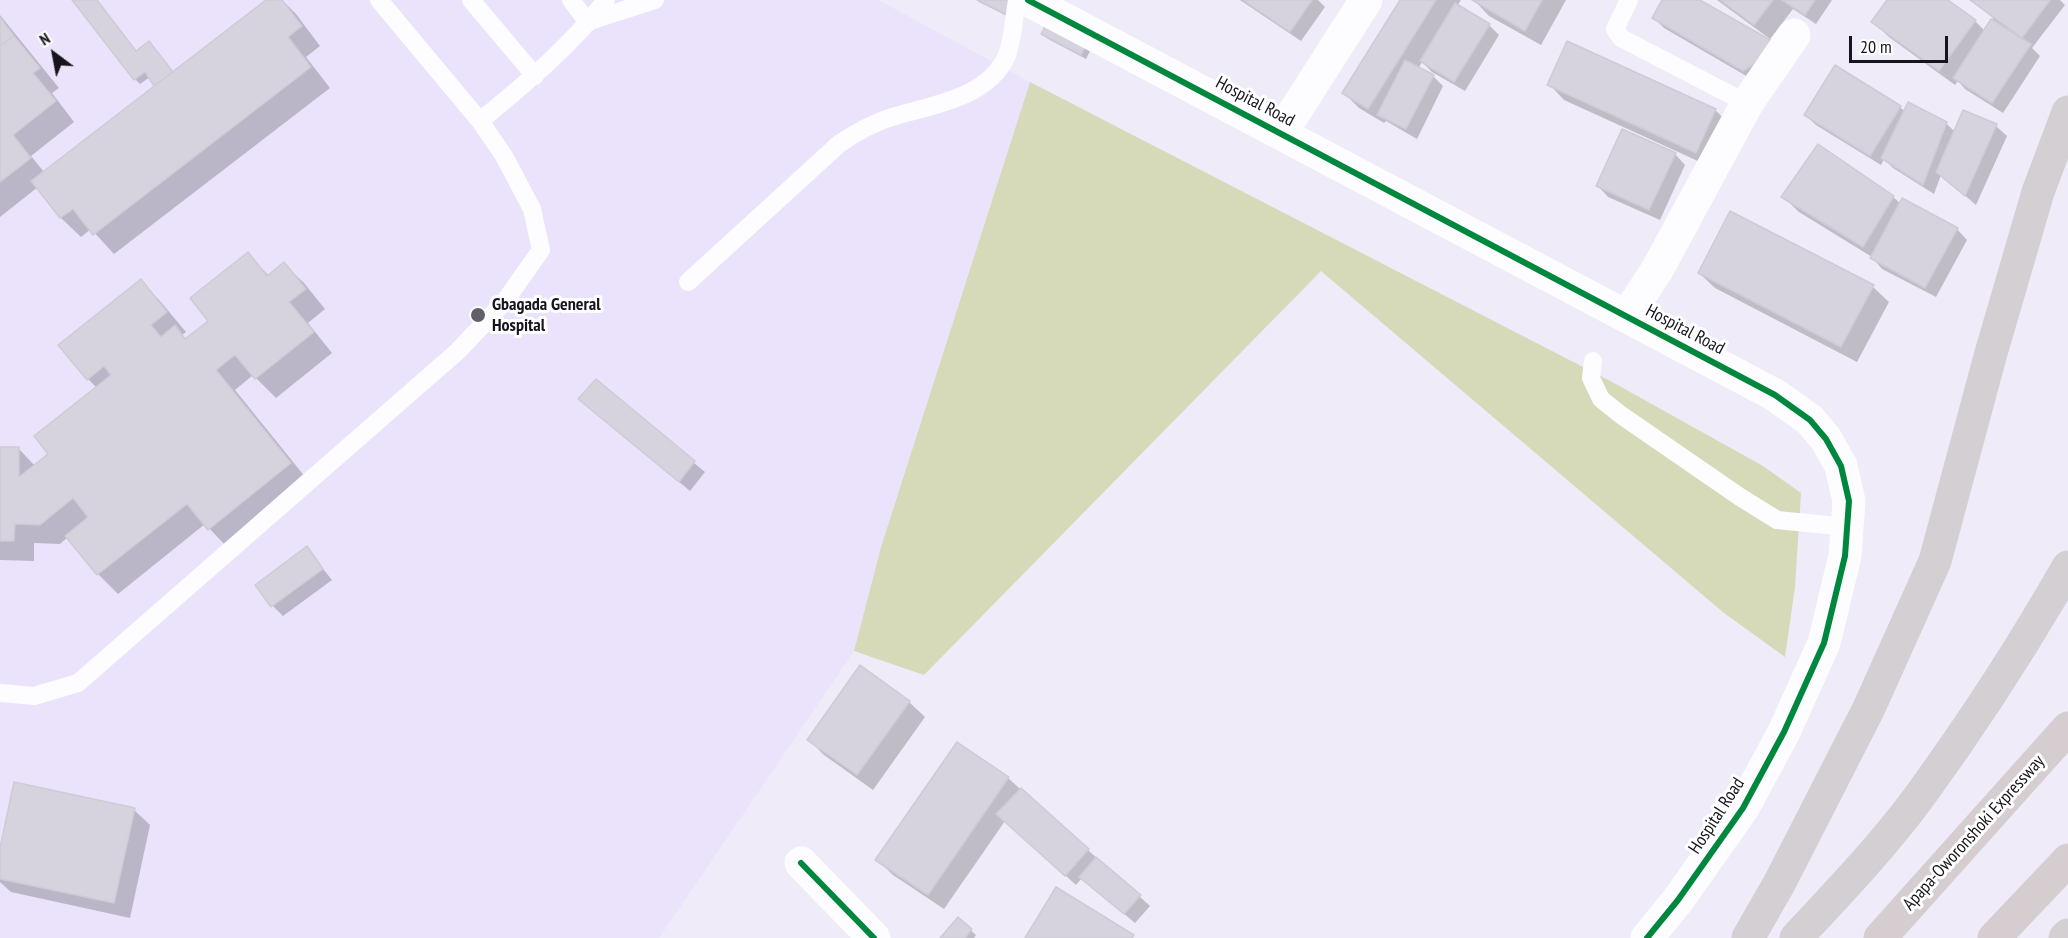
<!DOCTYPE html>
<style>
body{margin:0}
#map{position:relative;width:2068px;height:938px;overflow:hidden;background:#efebf8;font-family:"PT Sans Narrow",sans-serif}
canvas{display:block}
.north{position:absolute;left:24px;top:24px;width:60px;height:60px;-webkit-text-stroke:4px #fff;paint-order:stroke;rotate:328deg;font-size:16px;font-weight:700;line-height:24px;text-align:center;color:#17141d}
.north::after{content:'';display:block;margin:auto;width:21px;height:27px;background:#17141d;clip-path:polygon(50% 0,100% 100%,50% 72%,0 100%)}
.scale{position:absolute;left:1849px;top:36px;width:99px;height:27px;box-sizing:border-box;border:3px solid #17141d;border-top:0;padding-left:8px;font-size:18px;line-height:21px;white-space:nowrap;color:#17141d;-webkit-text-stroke:4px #fff;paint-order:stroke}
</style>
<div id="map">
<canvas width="2068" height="938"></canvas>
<div class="north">N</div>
<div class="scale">20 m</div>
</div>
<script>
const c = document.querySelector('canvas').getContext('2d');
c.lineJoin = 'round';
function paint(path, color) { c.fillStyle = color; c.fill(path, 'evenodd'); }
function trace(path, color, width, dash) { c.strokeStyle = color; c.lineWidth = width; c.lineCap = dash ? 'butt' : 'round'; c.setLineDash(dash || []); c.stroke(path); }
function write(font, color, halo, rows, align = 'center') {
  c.font = font + ' "PT Sans Narrow",sans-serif'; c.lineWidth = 6; c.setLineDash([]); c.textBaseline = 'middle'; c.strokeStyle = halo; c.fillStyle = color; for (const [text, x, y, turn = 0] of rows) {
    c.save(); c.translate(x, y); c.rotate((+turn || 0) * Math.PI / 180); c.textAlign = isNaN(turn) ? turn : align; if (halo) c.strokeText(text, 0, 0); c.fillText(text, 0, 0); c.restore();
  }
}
paint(new Path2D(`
 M 0,0 L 878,0 L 1030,82 L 881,547 L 854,651 L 659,938 L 0,938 Z`), '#eae3fb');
paint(new Path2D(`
 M 1030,82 L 1614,383 L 1763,466 L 1801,493 L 1795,587 L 1785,657 L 1724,613 L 1321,271 L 924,675 L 854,651 L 881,547 Z`), '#d6dab9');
paint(new Path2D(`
 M 73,0 L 96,0 L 137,52 L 174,73 L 269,0 L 282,0 L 296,14 L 320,46 L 306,57 L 330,88 L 114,254 L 91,229 L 81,237 L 61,218 L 38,187 L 0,217 L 0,15 L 59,88 L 52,93 L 74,122 L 31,156 L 44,172 L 156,87 L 150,77 L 140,84 L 135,79 Z
 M 977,0 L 1003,0 L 1013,19 L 979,2 Z
 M 1240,0 L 1318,0 L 1325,7 L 1301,41 Z
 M 1402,0 L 1461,0 L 1457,6 L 1489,25 L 1499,35 L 1465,91 L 1432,72 L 1422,62 L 1418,69 L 1433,76 L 1443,86 L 1417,139 L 1386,121 L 1384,123 L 1359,108 L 1344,93 Z
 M 1474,0 L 1566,0 L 1541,45 L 1489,16 Z
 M 1664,0 L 1697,0 L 1781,48 L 1755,81 L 1664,28 L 1654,18 Z
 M 1717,0 L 1832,0 L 1816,24 L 1793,9 L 1770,39 Z
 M 1889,0 L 1946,0 L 1975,21 L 1985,31 L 1993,18 L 1971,0 L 2060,0 L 2065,5 L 2032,48 L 2040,56 L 2003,113 L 1965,89 L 1958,81 L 1955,85 L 1889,37 L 1873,22 Z
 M 1043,34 L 1093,45 L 1086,59 L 1048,39 Z
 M 1549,84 L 1715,110 L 1731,125 L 1711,167 L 1564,100 Z
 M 1900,107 L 1905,112 L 1946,123 L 1955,132 L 1996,126 L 2007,136 L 1976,205 L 1941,175 L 1934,194 L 1893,168 L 1884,159 L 1881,165 L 1816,125 L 1805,115 Z
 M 1818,147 L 1893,197 L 1901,204 L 1957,229 L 1967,240 L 1936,297 L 1882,269 L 1872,257 L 1799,212 L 1783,197 Z
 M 1675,154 L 1685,165 L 1660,220 L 1608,197 L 1598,186 Z
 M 1731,213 L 1873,287 L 1889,302 L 1857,362 L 1715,288 L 1699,273 Z
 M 248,254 L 269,276 L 284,264 L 304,283 L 325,309 L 308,323 L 332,353 L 276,398 L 253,375 L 235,390 L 310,483 L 228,548 L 205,524 L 118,594 L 98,574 L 68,537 L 60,544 L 34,543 L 34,561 L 0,560 L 0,449 L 19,449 L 35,466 L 50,454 L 97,388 L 88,379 L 141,281 L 160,301 L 186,332 L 182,335 L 187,340 L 211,321 Z
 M 596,381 L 705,472 L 690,491 L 580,399 Z
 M 306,548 L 332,580 L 283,616 L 273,606 Z
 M 909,702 L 925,717 L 873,790 L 824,755 L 809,740 Z
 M 1008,778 L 1150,906 L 1135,923 L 1082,878 L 1076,885 L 1005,821 L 944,909 L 893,875 L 877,860 Z
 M 134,810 L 150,825 L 130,918 L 11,892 L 0,882 L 0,855 Z
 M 958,919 L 976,935 L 974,938 L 942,938 Z`), '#0003');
const building = new Path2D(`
 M 72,0 L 97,0 L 136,51 L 149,41 L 173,72 L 154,86 L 145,72 L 134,80 Z
 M 266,0 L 282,0 L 302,26 L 288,37 L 311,67 L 93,235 L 73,209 L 60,218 L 31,181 Z
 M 977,0 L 1006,0 L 1013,4 L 1008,15 Z
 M 1243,0 L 1312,0 L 1290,32 Z
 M 1400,0 L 1436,0 L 1368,109 L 1342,93 Z
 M 1472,0 L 1542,0 L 1525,31 Z
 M 1662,0 L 1700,0 L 1781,46 L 1743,71 L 1652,18 Z
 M 1720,0 L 1773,0 L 1754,25 Z
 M 1782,0 L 1815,0 L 1805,15 Z
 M 1887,0 L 1948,0 L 1976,20 L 1939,71 L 1871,22 Z
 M 1970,0 L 2050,0 L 2022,38 Z
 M 1455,3 L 1490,24 L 1454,82 L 1420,61 Z
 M 0,17 L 14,36 L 0,46 Z
 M 1049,19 L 1089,39 L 1081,55 L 1041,34 Z
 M 1991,19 L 2031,44 L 1992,103 L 1953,78 Z
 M 14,36 L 40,68 L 33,73 L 56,101 L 13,135 L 31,158 L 0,182 L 0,46 Z
 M 1567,41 L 1716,109 L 1696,153 L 1547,85 Z
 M 1405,60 L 1434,75 L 1406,129 L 1377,115 Z
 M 1835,65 L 1901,106 L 1870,156 L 1804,115 Z
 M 1908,102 L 1947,122 L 1923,185 L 1881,158 Z
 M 1963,110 L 1997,124 L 1965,196 L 1936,172 Z
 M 1622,129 L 1676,153 L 1649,210 L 1596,186 Z
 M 1818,144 L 1894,196 L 1863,247 L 1781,197 Z
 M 1902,198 L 1958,228 L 1925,288 L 1870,258 Z
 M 1730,211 L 1874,285 L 1841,347 L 1698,273 Z
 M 248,252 L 267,276 L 284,262 L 306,289 L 289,302 L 314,332 L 255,379 L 235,355 L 216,370 L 291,463 L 208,530 L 187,504 L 97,575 L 65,536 L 88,517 L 73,498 L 40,525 L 15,524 L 14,541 L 0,541 L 0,447 L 19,447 L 19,477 L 48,454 L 34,436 L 111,375 L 104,366 L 87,380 L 58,345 L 141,279 L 167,312 L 151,325 L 161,337 L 175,325 L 185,339 L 208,321 L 190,298 Z
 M 596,379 L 695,461 L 679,482 L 578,399 Z
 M 307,546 L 323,569 L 271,607 L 255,585 Z
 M 860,665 L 910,701 L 857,775 L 807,740 Z
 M 957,742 L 1009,777 L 928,895 L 875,860 Z
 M 14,782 L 135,808 L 114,903 L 0,879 L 0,848 Z
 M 1021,788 L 1089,849 L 1065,876 L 996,814 Z
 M 1096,857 L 1141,895 L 1124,914 L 1079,877 Z
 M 1056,887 L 1134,935 L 1132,938 L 1025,938 Z
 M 958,917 L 972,929 L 965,938 L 940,938 Z`);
paint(building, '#d6d3de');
trace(building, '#cecbd5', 1.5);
trace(new Path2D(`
 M 471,0 L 535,76
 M 571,0 L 588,23
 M 1629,0 L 1615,29 L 1621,38 L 1733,96 L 1748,102
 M 590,21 L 655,0
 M 480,121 C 525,84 570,47 606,0
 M 688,282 L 839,144 C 855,133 873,123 892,117 C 932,105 989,98 1007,55 C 1013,39 1014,17 1017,0
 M 1593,361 L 1591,378 L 1601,399 L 1621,415 L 1740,497 L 1777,520 L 1847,527
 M 0,693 L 34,696 L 78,683 L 458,351 L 505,301 L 541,250 L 532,209 L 504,156 L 480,121 L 379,0`), '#fdfcfe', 18);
trace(new Path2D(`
 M 1028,0 L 1775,395 L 1810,420 L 1826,439 L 1841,466 L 1849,501 L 1845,556 L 1824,643 L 1784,732 L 1743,808 L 1678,900 L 1647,938
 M 1281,133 L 1366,0
 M 1627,316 L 1657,270 L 1748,102 L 1794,35
 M 801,863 L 874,938`), '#fdfcfe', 33);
trace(new Path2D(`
 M 1748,938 L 1780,882 L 1869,708 L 1935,561 L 1991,353 L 2038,192 L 2068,112
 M 1796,938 C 1838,893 1882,847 1919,797 C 1973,723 2023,646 2068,567
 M 2065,938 L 2068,935`), '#d4cfd2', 33);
trace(new Path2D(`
 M 1880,938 L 2068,728
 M 1994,938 L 2068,860`), '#d5cdcf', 33);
trace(new Path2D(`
 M 1028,0 L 1775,395 L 1810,420 L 1826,439 L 1841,466 L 1849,501 L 1845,556 L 1824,643 L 1784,732 L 1743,808 L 1678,900 L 1647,938
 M 801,863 L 874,938`), '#00873e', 6);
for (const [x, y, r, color] of [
 [478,315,8,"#635f6a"]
]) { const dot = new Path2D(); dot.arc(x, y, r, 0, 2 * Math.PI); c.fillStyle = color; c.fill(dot); trace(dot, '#fff', 2); }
write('18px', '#17141d', '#fff', [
 ["Hospital Road",1255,102,28],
 ["Hospital Road",1685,330,28],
 ["Hospital Road",1717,816,-57],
 ["Apapa-Oworonshoki Expressway",1974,833,-48]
]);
write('bold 18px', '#17141d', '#fff', [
 ["Gbagada General",492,305],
 ["Hospital",492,326]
], 'left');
</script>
